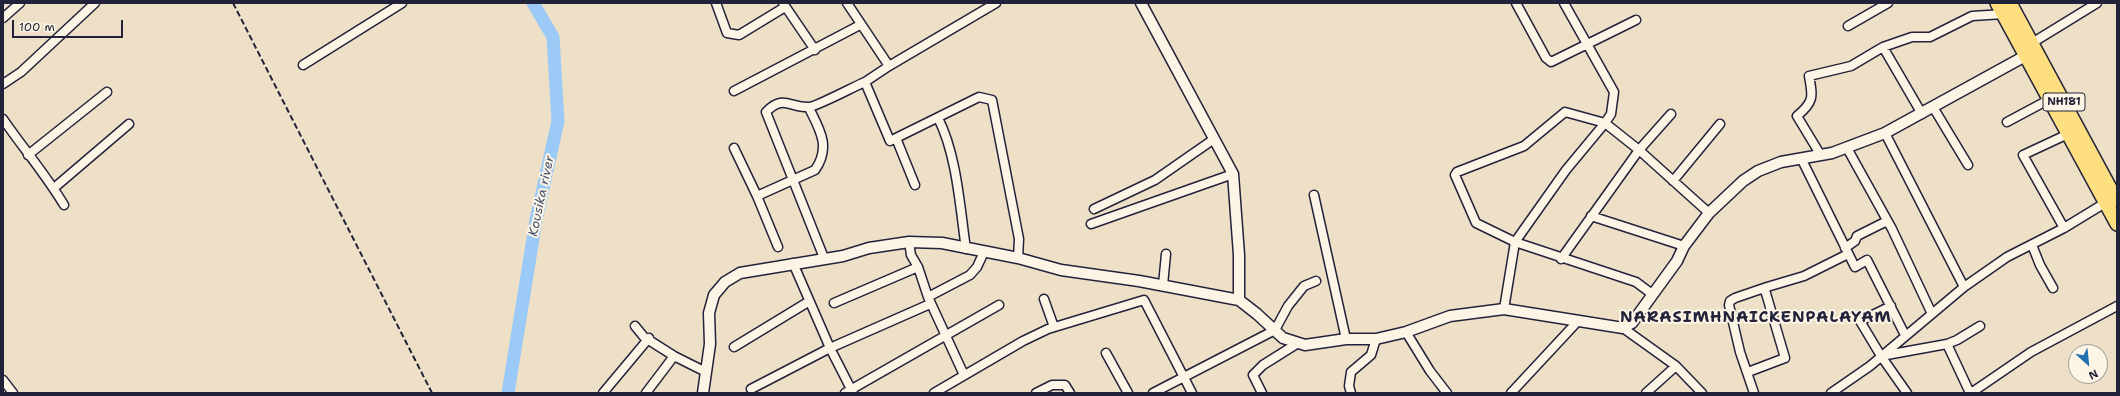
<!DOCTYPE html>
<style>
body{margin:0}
#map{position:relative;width:2120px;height:396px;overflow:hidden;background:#eee0c7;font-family:"Shantell Sans",sans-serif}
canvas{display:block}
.frame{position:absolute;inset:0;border:4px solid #22223b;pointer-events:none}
.north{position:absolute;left:2068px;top:344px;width:40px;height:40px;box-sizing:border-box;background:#fcf5e5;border:1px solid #a5a1a1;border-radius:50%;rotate:153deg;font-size:11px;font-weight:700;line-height:16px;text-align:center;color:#22223b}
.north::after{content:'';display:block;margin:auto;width:14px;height:18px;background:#1f6fb2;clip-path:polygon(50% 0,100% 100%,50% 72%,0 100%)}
.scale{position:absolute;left:12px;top:20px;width:111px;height:18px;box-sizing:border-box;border:2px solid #22223b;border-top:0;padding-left:5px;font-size:12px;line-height:14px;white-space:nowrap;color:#22223b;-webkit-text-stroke:3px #fcf5e5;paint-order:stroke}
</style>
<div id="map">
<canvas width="2120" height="396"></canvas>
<div class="frame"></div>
<div class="north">N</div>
<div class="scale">100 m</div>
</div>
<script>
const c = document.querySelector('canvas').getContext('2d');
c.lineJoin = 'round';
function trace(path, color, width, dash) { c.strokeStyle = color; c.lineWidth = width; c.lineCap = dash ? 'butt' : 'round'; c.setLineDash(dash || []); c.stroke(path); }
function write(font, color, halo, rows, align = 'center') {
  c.font = font + ' "Shantell Sans",sans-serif'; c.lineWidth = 4; c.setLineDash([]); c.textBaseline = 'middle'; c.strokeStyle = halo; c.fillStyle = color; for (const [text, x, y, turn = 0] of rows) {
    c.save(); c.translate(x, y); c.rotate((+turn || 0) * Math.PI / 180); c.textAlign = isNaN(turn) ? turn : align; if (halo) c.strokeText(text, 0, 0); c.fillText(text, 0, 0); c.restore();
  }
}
trace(new Path2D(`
 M 508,393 L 536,220 L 558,121 L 553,37 L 533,3`), '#9bcaf6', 13);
const minor = new Path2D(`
 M 716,3 L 727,33 L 739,35 L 785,7
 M 783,3 L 815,50
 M 847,3 L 889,66
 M 996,3 L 889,66 L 865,82 L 890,141 L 979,97 L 992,100 L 1019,239 L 1018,258
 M 1516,3 L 1546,58 L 1551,62 L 1636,20
 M 1564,3 L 1614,92 L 1611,114 L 1605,123 L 1639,150 L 1709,213
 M 3,18 L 20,3
 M 1848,26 L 1888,3
 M 2032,43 L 2097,3
 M 1883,47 L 1922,114
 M 303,65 L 402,3
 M 3,84 L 21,72 L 95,3
 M 734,91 L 860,25
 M 1933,107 L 1968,165
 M 938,118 C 957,155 960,208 966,249
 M 3,119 C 23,148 46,175 64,205
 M 2007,122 L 2050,99
 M 1885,133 L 1964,287
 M 896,138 L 915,185
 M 734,148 L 757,196 L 778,247
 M 1847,148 L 1892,229 L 1932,314
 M 1820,154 L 1797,116 C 1814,102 1813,97 1809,76 L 1851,66 L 1883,47 L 1912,37 L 1930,37 L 1972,16 L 2004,14
 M 28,155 L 107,92
 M 1801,158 L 1855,267 L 1867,260 L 1905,335
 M 1673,181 L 1720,124
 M 54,188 L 129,124
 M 1314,195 L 1346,339
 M 757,196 L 815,170 C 831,147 820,130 809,108
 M 1094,209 L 1155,180 L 1214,139
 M 1591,216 L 1684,246
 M 1091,224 L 1233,174
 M 2064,228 L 2023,155 L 2068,134
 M 909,242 L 911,255 L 918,267 L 928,297 L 964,375
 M 2032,245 L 2040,265 L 2053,288
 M 1845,248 L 1855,241 L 1857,236 L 1887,221
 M 824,258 L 766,112 C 783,94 790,108 809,107 C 816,107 855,86 865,82
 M 1561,259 L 1639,150 L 1671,114
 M 793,263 L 830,348 L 853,393
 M 1163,285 L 1166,254
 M 928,297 L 970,275 L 977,267 L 984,252
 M 1044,299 L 1054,327
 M 834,303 L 918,267
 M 1891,306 L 1860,321 L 1881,356 L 1947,344 L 1957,340 L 1980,326
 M 1504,309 L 1515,242 L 1566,170 L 1605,123 L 1565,112 L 1524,146 L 1457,172 L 1455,175 L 1476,223 L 1515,242 L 1636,282 L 1652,294
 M 635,326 L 644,337 L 674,356
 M 1623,328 L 1676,366 L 1702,393
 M 1406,332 L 1430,371 L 1447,393
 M 1947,344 L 1970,393
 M 734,347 L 808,302
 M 1106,353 L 1128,393
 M 1881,356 L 1907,393
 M 1748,372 L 1785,358 L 1765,290 L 1767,287 L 1804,276 L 1848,254
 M 3,380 L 13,393
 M 751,389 L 830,348 L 930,304
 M 603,393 L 649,338
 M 646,393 L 674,356 L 706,372
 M 845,393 L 999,305
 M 934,393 L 1023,341 L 1048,329 L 1144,300 L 1192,393
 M 1036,393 L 1052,385 L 1065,385 L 1070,393
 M 1153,393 L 1275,330 L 1288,306 L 1304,286 L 1316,281
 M 1262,393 L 1253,375 L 1263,365 L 1298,343
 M 1351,393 L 1349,386 L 1351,372 L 1371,355 L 1376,339
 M 1511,393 L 1578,321
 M 1646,393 L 1676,366
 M 1754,393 L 1740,352 L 1729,305 L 1730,301 L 1735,298 L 1767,287
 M 1831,393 L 1870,366 L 1964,287 L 2007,257 L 2064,228 L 2105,203
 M 1971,393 L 2031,352 L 2117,306`);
const tertiary = new Path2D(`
 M 1141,3 L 1233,174 L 1239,255 L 1239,300
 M 703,393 L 710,344 L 709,313 L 714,295 L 725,282 L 740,273 L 843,256 L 869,248 L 909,242 L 942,243 L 1018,258 L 1061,270 L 1139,281 L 1239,300 L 1257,314 L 1283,338 L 1305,345 L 1346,339 L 1376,339 L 1406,332 L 1450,316 L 1504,309 L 1623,328 L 1632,323 L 1677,261 L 1684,246 L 1709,213 L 1743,181 L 1758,171 L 1781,162 L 1832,153 L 1885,133 L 2027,55`);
const trunk = new Path2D(`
 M 1997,3 L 2117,224
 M 2010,3 L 2117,201`);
trace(minor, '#22223b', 11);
trace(tertiary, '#22223b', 13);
trace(trunk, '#22223b', 16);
trace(minor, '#fcf5e5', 8);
trace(tertiary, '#fcf5e5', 10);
trace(trunk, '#fddf80', 13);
trace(new Path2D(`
 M 233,3 L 432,393`), '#22223b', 2, [6, 3]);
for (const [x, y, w] of [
 [2064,102,42]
]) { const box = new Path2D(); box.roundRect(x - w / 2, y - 9, w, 18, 3); c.fillStyle = '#fcf5e5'; c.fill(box); trace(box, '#22223b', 1); }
write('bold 11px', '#22223b', null, [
 ["NH181",2064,102]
]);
write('italic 13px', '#465473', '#fcf5e5', [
 ["Kousika river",542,196,-78]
]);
c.letterSpacing = '1px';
write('bold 16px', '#22223b', '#fcf5e5', [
 ["NARASIMHNAICKENPALAYAM",1756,318]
]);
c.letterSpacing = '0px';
</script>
